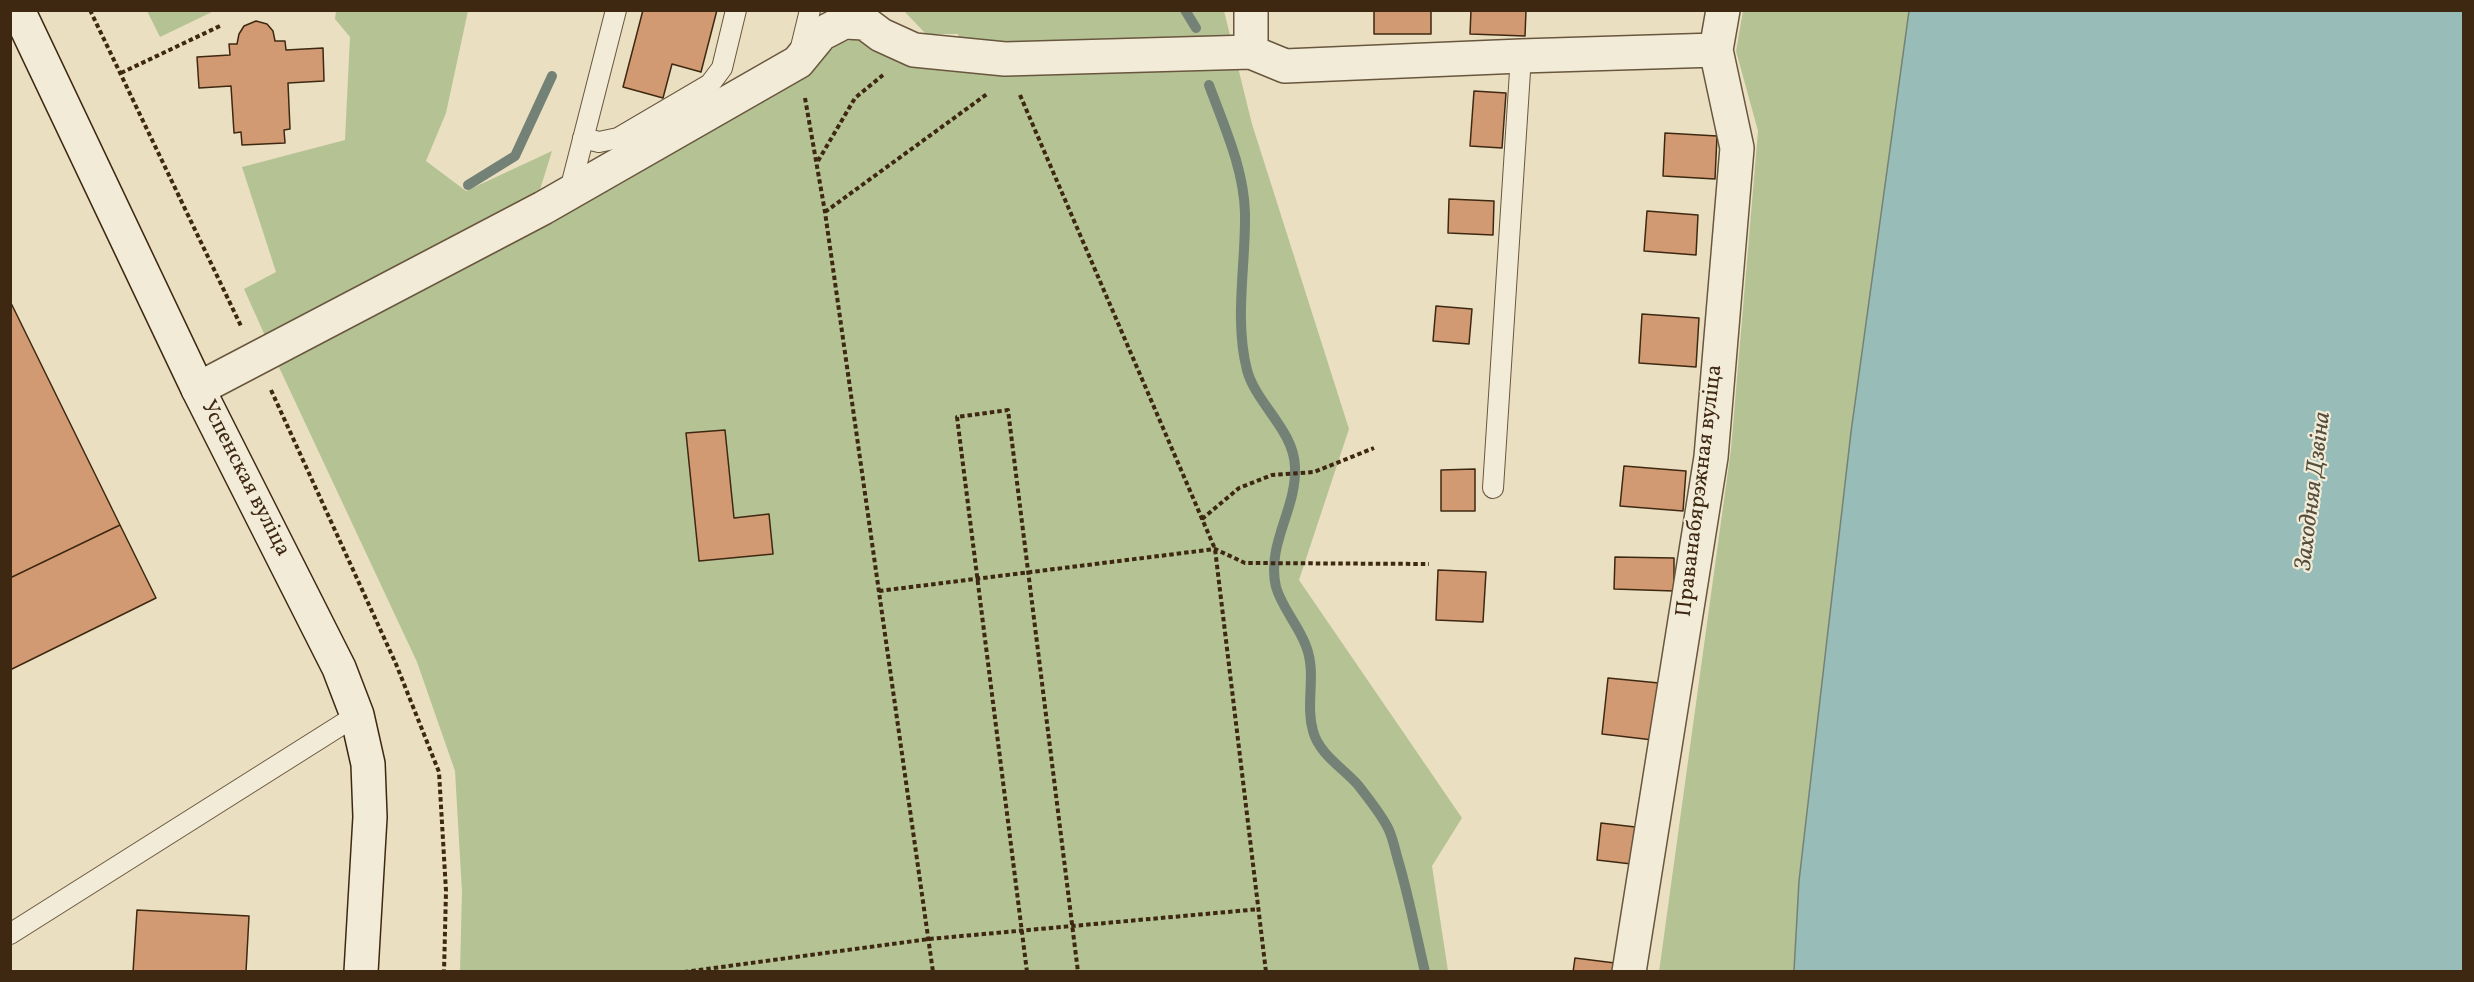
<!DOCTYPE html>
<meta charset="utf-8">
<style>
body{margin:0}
#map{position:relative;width:2474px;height:982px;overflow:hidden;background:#eae0c1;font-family:Vollkorn,serif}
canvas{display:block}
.frame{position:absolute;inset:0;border:12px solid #3e2812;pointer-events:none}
</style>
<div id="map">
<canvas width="2474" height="982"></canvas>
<div class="frame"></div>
</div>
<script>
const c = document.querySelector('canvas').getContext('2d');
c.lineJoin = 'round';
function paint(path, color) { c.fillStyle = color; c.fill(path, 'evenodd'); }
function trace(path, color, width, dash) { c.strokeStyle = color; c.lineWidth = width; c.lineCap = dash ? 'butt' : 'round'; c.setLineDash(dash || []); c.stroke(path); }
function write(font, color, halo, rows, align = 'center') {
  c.font = font + ' Vollkorn,serif'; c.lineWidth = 4.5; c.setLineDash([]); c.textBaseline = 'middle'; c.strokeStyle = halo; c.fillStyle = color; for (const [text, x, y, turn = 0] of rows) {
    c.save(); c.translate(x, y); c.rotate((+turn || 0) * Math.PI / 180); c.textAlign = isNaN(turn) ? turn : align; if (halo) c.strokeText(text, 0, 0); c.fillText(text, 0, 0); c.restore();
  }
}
paint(new Path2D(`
 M 147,11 L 214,11 L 160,37 Z
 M 336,11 L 468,11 L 446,113 L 426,161 L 466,191 L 552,151 L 538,196 L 266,338 L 244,289 L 276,272 L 242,167 L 345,140 L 350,37 L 335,19 Z
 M 904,11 L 1224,11 L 1252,124 L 1349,429 L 1299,580 L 1462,818 L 1432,866 L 1448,971 L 460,971 L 462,892 L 455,771 L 417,662 L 278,365 L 619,185 L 815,69 C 828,52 837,40 859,39 L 962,65 L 958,34 L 926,34 Z
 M 1743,11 L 1909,11 L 1851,432 L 1799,881 L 1794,971 L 1659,972 L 1731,449 L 1758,131 L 1736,51 Z`), '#b5c294');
const water = new Path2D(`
 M 1909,11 L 2463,11 L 2463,971 L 1794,971 L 1799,881 L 1851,432 Z`);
paint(water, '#98bcb8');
trace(water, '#748176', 1.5);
trace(new Path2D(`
 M 1185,10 L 1196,28
 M 1209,85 C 1224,126 1244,169 1245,213 C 1246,264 1234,319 1247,370 C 1256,404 1294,430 1295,467 C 1297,509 1266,544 1276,587 C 1282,608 1299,626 1306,646 C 1317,674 1305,703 1313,731 C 1319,754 1343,768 1358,785 C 1368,798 1381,814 1388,828 C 1393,838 1395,850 1398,860 C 1409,897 1416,934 1425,972
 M 468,185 L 515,156 L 552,76`), '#748176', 10);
const building = new Path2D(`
 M 643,10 L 717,10 L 701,72 L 672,64 L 663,98 L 623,87 Z
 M 1374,10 L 1431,10 L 1431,34 L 1374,34 Z
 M 1471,10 L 1526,10 L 1525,36 L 1470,34 Z
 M 256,21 L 267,24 L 273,31 L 275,41 L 285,41 L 286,50 L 323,48 L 324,81 L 288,83 L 290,129 L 284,130 L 285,143 L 242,145 L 241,132 L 234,133 L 231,86 L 199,88 L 197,57 L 230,55 L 229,44 L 237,44 L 239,34 L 244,26 Z
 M 1474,91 L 1506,93 L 1502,148 L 1470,146 Z
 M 1665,133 L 1717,136 L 1715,179 L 1663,176 Z
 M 1449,199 L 1494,201 L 1493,235 L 1448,233 Z
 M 1647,211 L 1698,215 L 1696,255 L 1644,251 Z
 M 10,301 L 120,525 L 10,578 Z
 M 1436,306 L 1472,309 L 1469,344 L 1433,341 Z
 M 1642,314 L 1699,318 L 1696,367 L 1639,363 Z
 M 725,430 L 734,518 L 769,514 L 773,554 L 699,561 L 686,433 Z
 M 1624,466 L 1686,471 L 1683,511 L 1620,506 Z
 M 1475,469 L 1475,511 L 1441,511 L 1441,470 Z
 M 120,525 L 156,598 L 10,670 L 10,578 Z
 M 1615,557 L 1674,558 L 1674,591 L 1614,589 Z
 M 1438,570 L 1486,572 L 1483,622 L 1436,620 Z
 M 1608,678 L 1659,683 L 1653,740 L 1602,734 Z
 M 1601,823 L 1644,828 L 1640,865 L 1597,860 Z
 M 137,910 L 249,916 L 246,972 L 133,972 Z
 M 1575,958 L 1623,964 L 1622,972 L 1573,972 Z`);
paint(building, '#d19a73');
trace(building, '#3e2812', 1.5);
const service = new Path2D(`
 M 800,51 L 810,10
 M 583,138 L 599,142 L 618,138 L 710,84 L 722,68 L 736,10
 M 569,194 L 616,10
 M 1493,488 L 1521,56
 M 10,934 L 357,715`);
const minor = new Path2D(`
 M 1251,52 L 1251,10
 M 198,389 L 543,208 L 798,62 L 821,34 L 844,22 L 865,23 L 881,35 L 914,50 L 1005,59 L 1251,52 L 1285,66 L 1521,56 L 1716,50
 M 1629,972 L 1711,457 L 1737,148 L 1716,50 L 1723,10`);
const secondary = new Path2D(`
 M 18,10 L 198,389 L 339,668 L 357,715 L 368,764 L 370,817 L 361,972`);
trace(service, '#69563e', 22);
trace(minor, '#69563e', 36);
trace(secondary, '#3e2812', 36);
trace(new Path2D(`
 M 90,10 L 241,326
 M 121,73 L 222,25
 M 1020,95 L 1215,549 L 1266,972
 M 805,98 L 825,212 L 933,972
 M 818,161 L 855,98 L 883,75
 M 825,212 L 987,94
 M 271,390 L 396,664 L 439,772 L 446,891 L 444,972
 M 1202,519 L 1239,488 L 1272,475 L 1314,472 L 1374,448
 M 879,591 L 1215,549 L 1245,563 L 1429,564
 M 684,972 L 929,939 L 1260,909
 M 1027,972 L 957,417 L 1008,410 L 1078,972`), '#3e2812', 4, [4.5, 3]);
trace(service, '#f1ebd7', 20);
trace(minor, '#f1ebd7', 33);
trace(secondary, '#f1ebd7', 33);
write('22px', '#3e2812', '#f1ebd7', [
 ["Успенская вуліца",244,479,63],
 ["Праванабярэжная вуліца",1701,491,-83]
]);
write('italic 24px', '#544d3c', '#f1ebd7', [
 ["Заходняя Дзвіна",2315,491,-83]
]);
</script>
